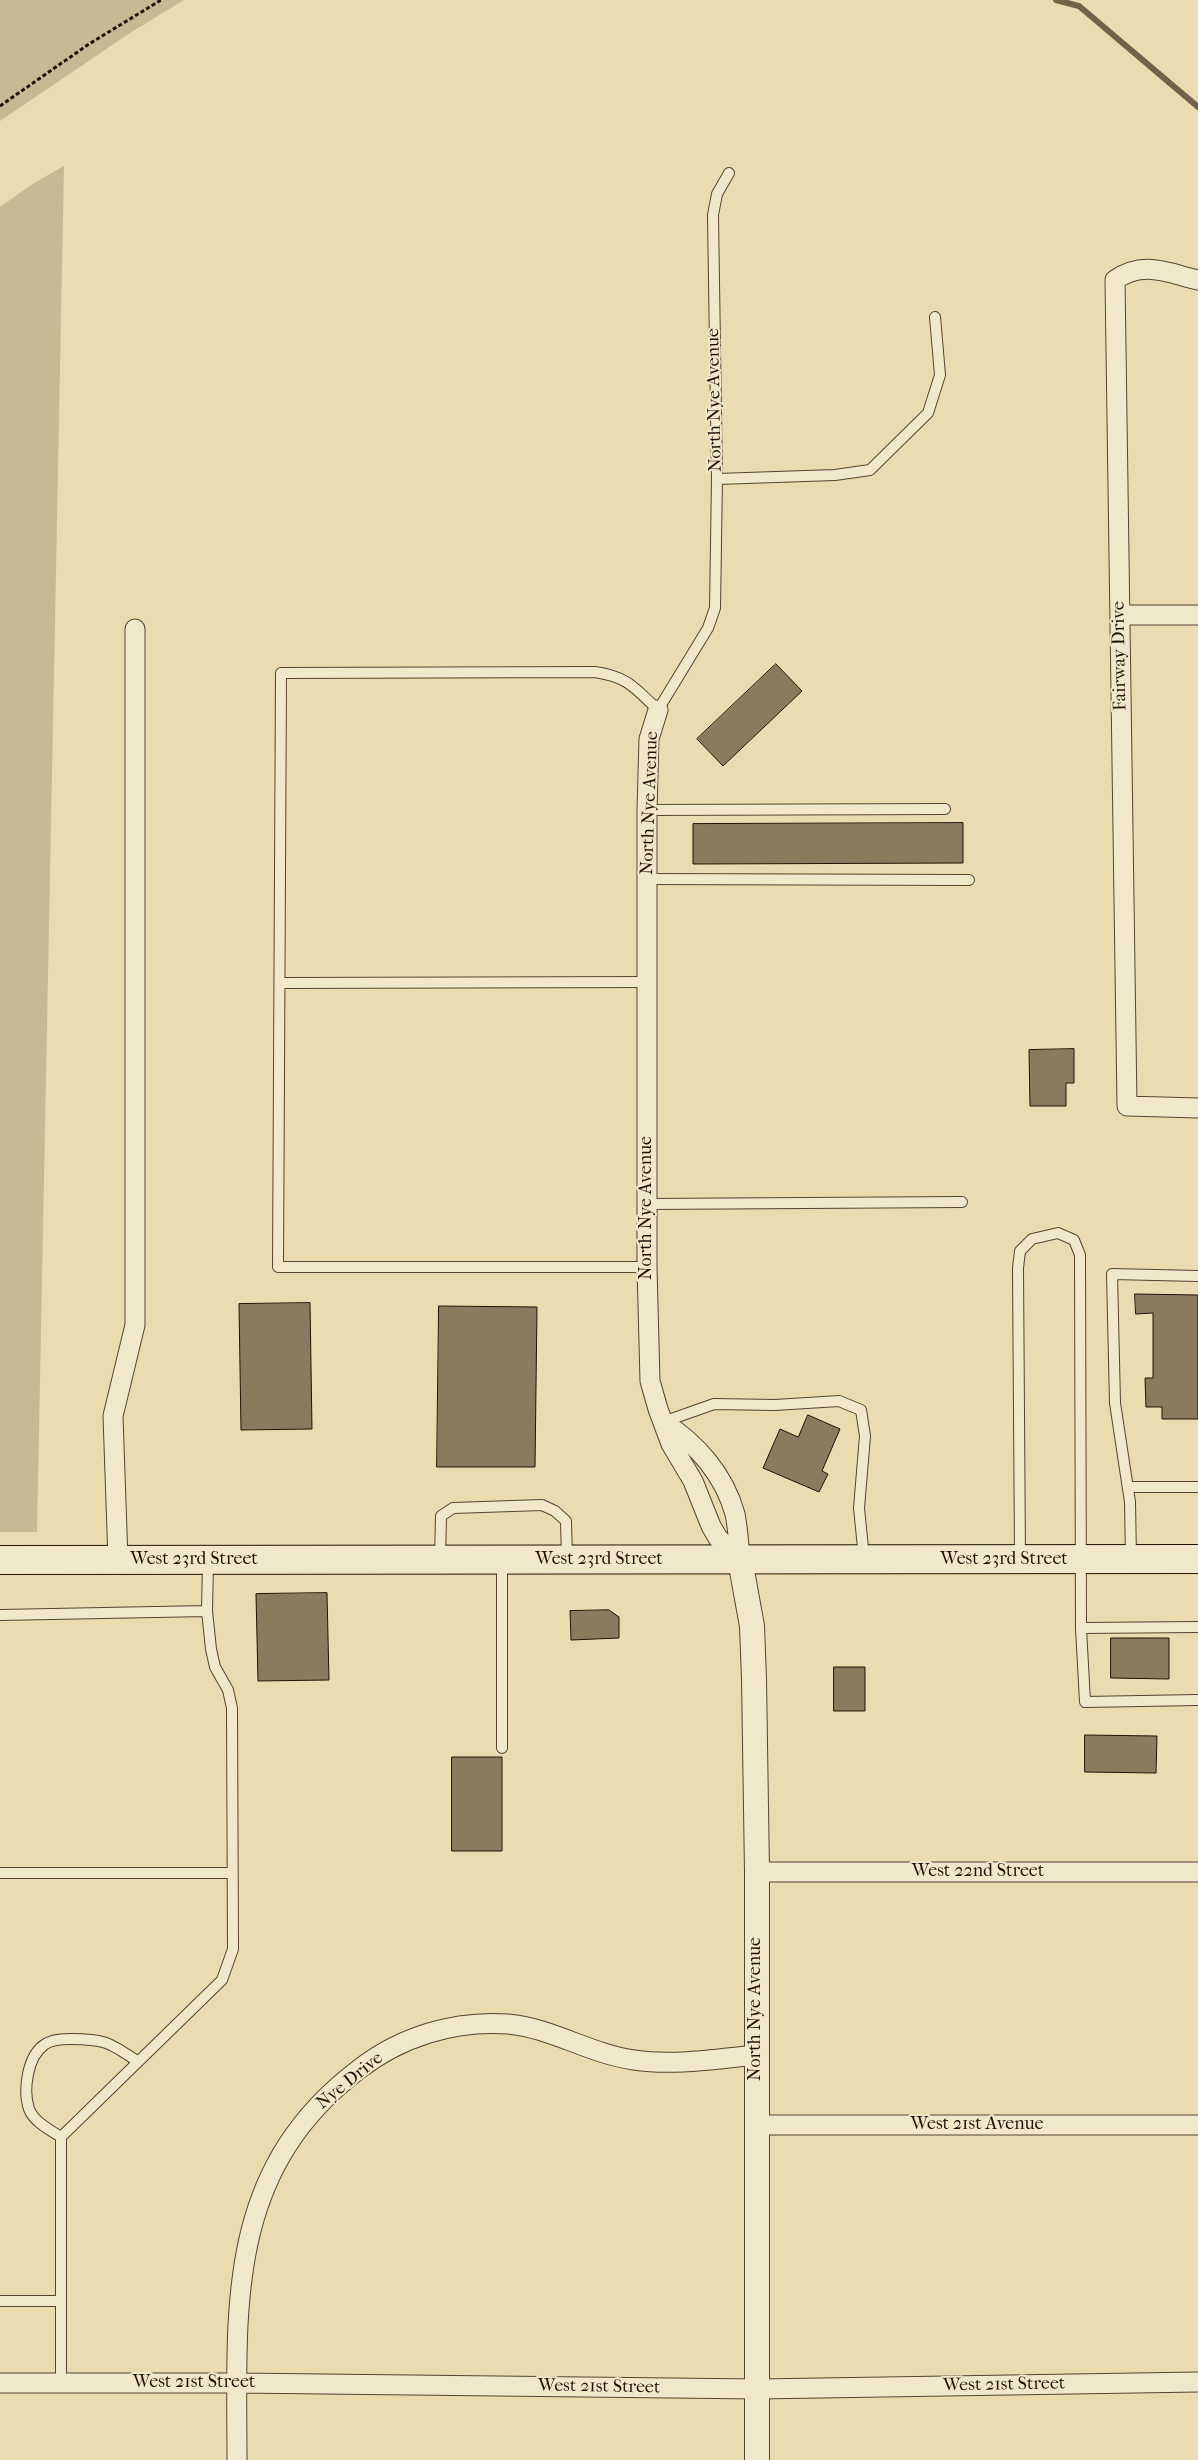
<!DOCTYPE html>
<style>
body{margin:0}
canvas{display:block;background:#eadcb0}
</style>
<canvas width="1198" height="2460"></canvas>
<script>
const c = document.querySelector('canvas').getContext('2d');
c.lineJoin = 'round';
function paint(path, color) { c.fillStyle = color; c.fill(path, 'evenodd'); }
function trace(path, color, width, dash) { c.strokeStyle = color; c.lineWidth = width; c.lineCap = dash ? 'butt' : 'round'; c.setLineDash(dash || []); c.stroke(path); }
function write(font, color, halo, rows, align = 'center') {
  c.font = font + ' "IM FELL French Canon",serif'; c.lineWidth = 4; c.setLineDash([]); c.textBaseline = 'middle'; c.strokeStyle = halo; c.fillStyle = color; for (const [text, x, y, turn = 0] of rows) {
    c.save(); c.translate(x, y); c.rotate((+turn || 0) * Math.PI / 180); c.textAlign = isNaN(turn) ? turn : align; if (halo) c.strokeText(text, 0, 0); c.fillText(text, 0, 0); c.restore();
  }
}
paint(new Path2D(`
 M 0,0 L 184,0 L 130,33 L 0,121 Z
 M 64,166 L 37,1532 L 0,1532 L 0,207 L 34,183 Z`), '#c8b993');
trace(new Path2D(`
 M 1056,0 L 1079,6 L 1198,107`), '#736149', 6);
const building = new Path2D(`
 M 776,664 L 802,691 L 723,766 L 697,739 Z
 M 963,823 L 963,863 L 693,864 L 693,824 Z
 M 1074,1049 L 1074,1083 L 1066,1083 L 1066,1106 L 1030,1106 L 1029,1050 Z
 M 1135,1294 L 1198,1295 L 1198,1419 L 1162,1419 L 1162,1407 L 1146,1407 L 1145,1378 L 1153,1378 L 1153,1313 L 1136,1314 Z
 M 310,1303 L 312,1429 L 241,1430 L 239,1304 Z
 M 439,1306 L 537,1307 L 535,1467 L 437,1467 Z
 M 808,1415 L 840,1429 L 822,1471 L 828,1474 L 819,1492 L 763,1468 L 780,1429 L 798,1437 Z
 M 327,1593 L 329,1680 L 258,1681 L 256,1594 Z
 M 609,1610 L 619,1617 L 619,1638 L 571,1640 L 570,1611 Z
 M 1111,1638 L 1169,1638 L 1169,1679 L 1111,1678 Z
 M 834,1667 L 865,1667 L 865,1711 L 834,1711 Z
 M 1085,1735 L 1157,1736 L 1156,1773 L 1085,1772 Z
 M 452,1757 L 502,1757 L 502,1851 L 452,1851 Z`);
paint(building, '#8b7a5e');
trace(building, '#241006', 1);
const service = new Path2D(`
 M 717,479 L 835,475 L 870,470 L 928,413 L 940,375 L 935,317
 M 647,810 L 945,809
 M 647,879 L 969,880
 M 281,983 L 647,982
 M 647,1204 L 962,1202
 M 647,1267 L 278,1267 L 281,673 L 595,672 C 628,677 634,687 658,710 L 708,628 L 715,608 L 717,479 L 713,215 L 717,194 L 729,173
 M 663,1422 L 714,1404 L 775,1405 L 839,1401 L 861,1410 L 865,1436 L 859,1508 L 864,1558
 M 1128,1487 L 1198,1487
 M 1131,1558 L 1130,1502 L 1115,1403 L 1112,1274 L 1198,1276
 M 440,1559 L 441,1516 L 453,1508 L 542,1505 L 555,1511 L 566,1521 L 567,1559
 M 1020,1559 L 1018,1268 L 1020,1251 L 1032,1239 L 1058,1233 L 1074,1240 L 1080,1255 L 1081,1628 L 1198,1627
 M 0,1615 L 207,1611
 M 1081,1628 L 1085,1702 L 1198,1700
 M 502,1748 L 502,1561
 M 0,1873 L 231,1873
 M 61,2137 C 50,2130 34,2122 29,2109 C 23,2091 27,2057 44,2045 C 50,2040 62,2039 70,2039 C 104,2039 109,2042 137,2061
 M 0,2301 L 60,2301
 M 61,2384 L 61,2137 L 222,1980 L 233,1949 L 232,1708 L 228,1690 L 215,1667 L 211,1649 L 207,1611 L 208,1562`);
const minor = new Path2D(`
 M 1198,280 C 1167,273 1144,260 1115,280 L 1127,1106 L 1198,1108
 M 1120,615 L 1198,615
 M 658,710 L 649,739 L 647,810 L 647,1267 L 650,1381 L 658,1409 L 671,1444 L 693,1481 L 711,1526 L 718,1538 L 740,1560
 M 663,1422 C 696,1443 724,1474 735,1514 C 738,1529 739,1545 740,1560
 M 118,1560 L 113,1416 L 135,1325 L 135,629
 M 757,1872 L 1198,1872
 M 756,2125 L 1198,2125
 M 0,2383 L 237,2383 L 758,2389 L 1198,2382
 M 237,2460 C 237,2310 224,2172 358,2070 C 400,2037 454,2020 508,2024 C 552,2028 590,2054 634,2060 C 674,2066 715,2059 756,2055`);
const tertiary = new Path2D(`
 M 740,1560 L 752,1626 L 754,1679 L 757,1872 L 757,2460`);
const secondary = new Path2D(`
 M 0,1560 L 1198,1559`);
trace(service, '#564330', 12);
trace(minor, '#564330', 21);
trace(tertiary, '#564330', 26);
trace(secondary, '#241006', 30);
trace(new Path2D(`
 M 0,106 L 89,44 L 161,0`), '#241006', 3, [4, 2.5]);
trace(service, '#f1e8cc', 10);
trace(minor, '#f1e8cc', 19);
trace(tertiary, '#f1e8cc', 24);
trace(secondary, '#f1e8cc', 28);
write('18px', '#241006', '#f1e8cc', [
 ["North Nye Avenue",715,400,-91],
 ["Fairway Drive",1120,656,-91],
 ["North Nye Avenue",650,803,-88],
 ["North Nye Avenue",647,1208,-90],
 ["West 23rd Street",194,1560],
 ["West 23rd Street",599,1560],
 ["West 23rd Street",1004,1560],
 ["West 22nd Street",978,1872],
 ["North Nye Avenue",756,2009,-90],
 ["Nye Drive",350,2081,-39],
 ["West 21st Avenue",977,2125],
 ["West 21st Street",194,2383],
 ["West 21st Street",1004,2385,-1],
 ["West 21st Street",599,2387,1]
]);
</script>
